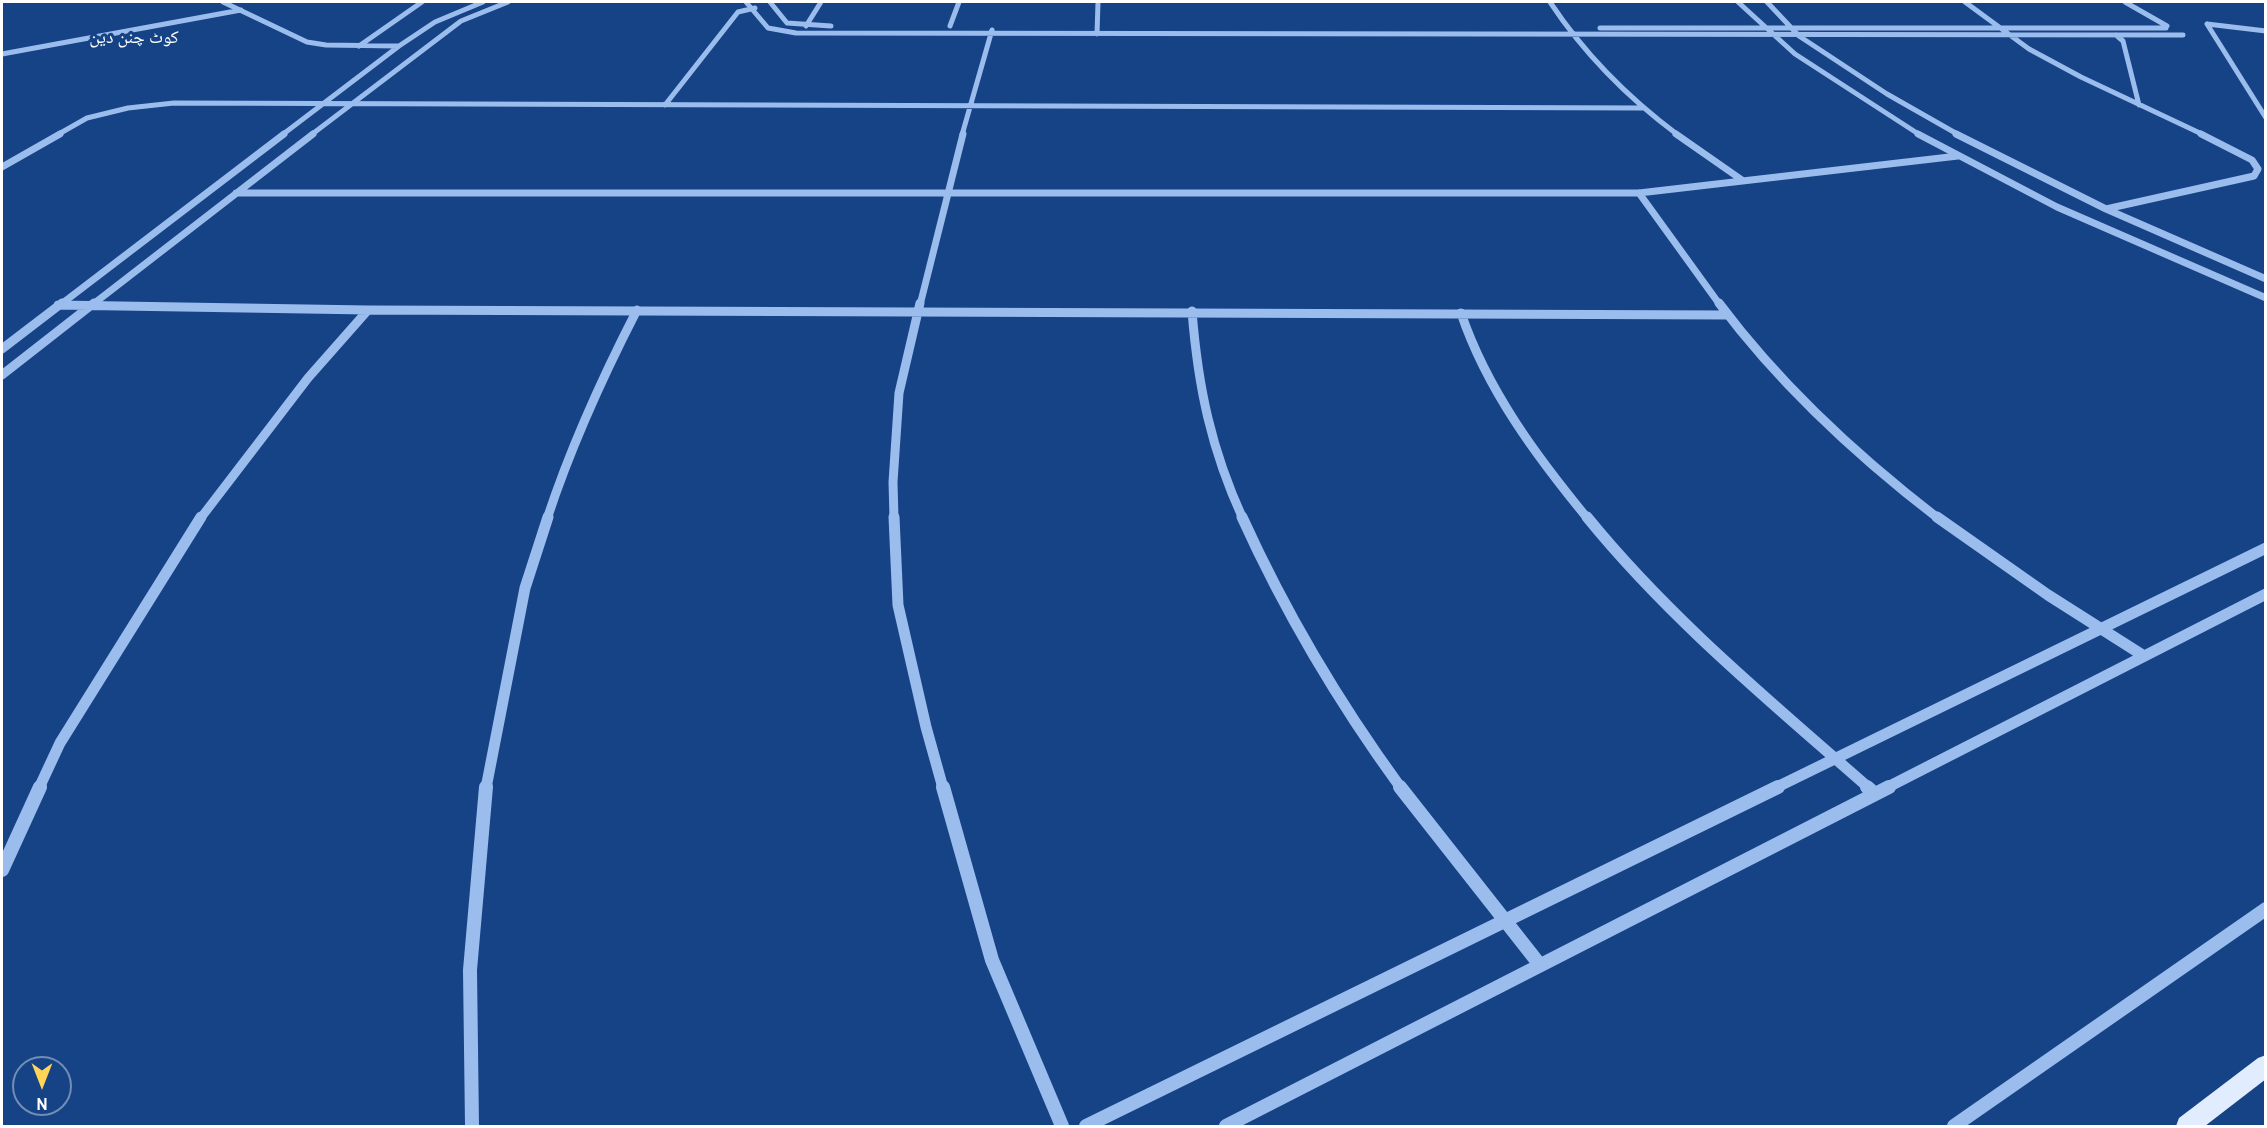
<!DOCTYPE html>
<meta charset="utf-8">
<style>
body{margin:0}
#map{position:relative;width:2267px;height:1128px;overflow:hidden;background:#164385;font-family:Overpass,sans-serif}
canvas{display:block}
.frame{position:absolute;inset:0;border:3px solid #fff;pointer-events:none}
.north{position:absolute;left:12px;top:1056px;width:60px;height:60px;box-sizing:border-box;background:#164385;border:2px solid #738eb6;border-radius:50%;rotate:180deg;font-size:16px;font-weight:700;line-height:24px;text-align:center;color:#fff}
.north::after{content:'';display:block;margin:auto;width:21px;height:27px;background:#ffd457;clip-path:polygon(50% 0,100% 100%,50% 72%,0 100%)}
</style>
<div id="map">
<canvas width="2267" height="1128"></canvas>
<div class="frame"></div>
<div class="north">N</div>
</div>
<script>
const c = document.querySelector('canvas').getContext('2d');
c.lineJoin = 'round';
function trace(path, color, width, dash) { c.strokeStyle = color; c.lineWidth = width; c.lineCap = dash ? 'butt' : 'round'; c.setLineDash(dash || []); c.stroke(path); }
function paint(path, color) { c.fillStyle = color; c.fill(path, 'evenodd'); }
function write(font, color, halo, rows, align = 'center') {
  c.font = font + ' Overpass,"Noto Naskh Arabic",sans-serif'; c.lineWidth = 6; c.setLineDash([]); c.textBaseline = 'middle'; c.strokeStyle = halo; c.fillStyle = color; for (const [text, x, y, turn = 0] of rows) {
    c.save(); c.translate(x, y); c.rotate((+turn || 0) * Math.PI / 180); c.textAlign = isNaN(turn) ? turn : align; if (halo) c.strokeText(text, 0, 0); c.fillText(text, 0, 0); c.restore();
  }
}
trace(new Path2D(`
 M 223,2 L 307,42 L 326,45 L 399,46
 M 746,2 L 768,28 L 796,33 L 2183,35
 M 770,2 L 787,23 L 831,26
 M 1550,2 C 1585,55 1627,97 1678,135
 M 1738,2 L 1795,54 L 1920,135
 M 1767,2 L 1799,36 L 1887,94 L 1959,135
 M 1965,2 L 2029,49 L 2081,77 L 2204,135
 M 2125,2 L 2167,26
 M 2207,24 L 2266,118
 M 2207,24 L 2266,31
 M 806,26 L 821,2
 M 950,26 L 959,2
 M 1600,28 L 2166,28
 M 1097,34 L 1098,2
 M 2116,35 L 2123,41 L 2139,105
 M 359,46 L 422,2
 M 2,54 L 241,10
 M 665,105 L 738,12 L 755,8
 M 57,135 L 87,118 L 128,108 L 174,103 L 1642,108
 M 282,135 L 399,46 L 435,22 L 483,2
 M 311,135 L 461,21 L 508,2
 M 962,135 L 992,30`), '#9bbded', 5);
trace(new Path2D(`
 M 1676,134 L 1742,180
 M 1918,134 L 2057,207 L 2266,298
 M 1956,134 L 2106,209 L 2266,279
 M 2,167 L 60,134
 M 236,193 L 1639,193 L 1958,156
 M 1639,193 L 1720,305
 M 2106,209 L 2254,176 L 2258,169 L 2252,160 L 2201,134
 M 60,305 L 284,134
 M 92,305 L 313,134
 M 920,305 L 963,134`), '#9bbded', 7);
trace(new Path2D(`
 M 1719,303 C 1781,386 1857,456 1939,519
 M 58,305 L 368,310 L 1728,315
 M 1192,311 C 1198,387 1211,449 1243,519
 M 1461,313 C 1487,390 1537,457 1588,519
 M 2,349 L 62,303
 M 2,375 L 94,303
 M 200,519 L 308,378 L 368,310
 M 547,519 C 571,446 602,378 637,310
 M 894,519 L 893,482 L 899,393 L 920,303`), '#9bbded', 9);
trace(new Path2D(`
 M 894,517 L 898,605 L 926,727 L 943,788
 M 1242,517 C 1286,614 1339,703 1401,788
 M 1587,517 C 1670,619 1770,701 1869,788
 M 1937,517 L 2048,595 L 2144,656
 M 39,788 L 60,743 L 201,517
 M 486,788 L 525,588 L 548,517
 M 1775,788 L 2266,548
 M 1886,788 L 2266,594`), '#9bbded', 11);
trace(new Path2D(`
 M 943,787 L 992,960 L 1062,1126
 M 1400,787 L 1540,965
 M 1867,787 L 1875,794
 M 2,870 L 40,787
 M 472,1126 L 470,970 L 486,787
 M 1086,1126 L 1778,787
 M 1226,1126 L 1889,787
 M 1954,1126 L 2266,909`), '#9bbded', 14);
paint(new Path2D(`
 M 2266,1055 L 2266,1079 L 2205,1126 L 2176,1126 L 2179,1118 L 2258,1058 Z`), '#e1ecff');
write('18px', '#fff', '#164385', [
 ["کوٹ چنن دین",134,39]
]);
</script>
